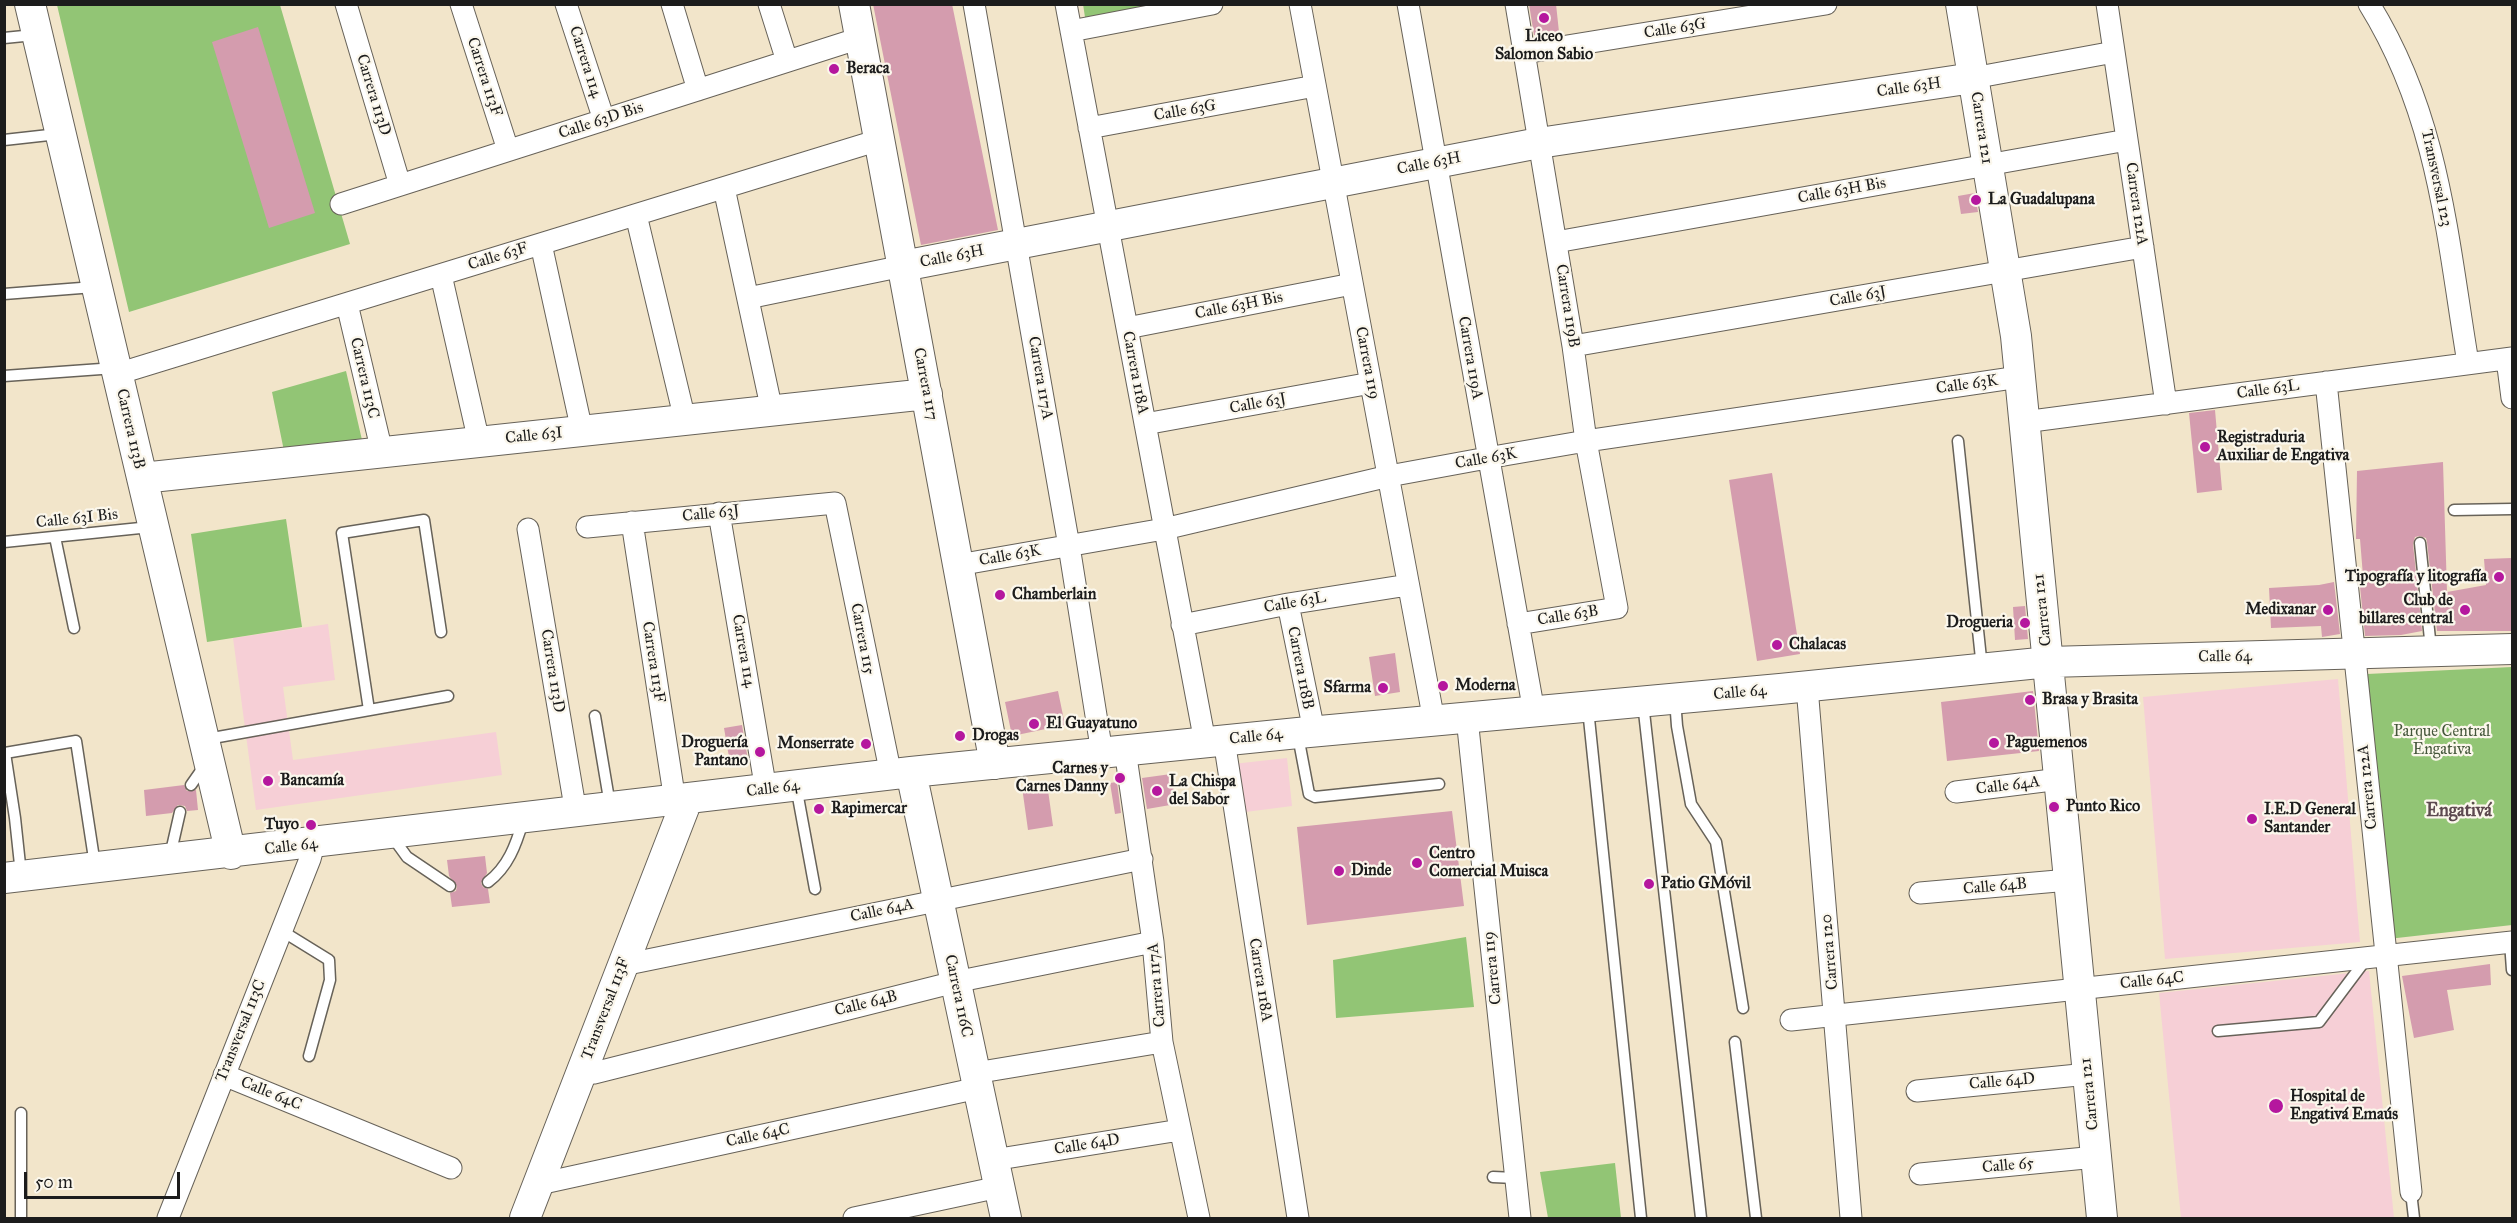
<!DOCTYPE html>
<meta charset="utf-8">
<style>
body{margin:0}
#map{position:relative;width:2517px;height:1223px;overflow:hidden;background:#f2e5ca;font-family:"IM FELL Great Primer",serif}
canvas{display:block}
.frame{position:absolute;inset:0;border:6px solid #1c1c1c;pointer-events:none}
.scale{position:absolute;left:24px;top:1172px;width:156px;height:27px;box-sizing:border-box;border:3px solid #1c1c1c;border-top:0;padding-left:8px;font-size:18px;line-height:21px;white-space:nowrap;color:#1c1c1c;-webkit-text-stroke:4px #fbf7ec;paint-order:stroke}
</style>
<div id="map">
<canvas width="2517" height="1223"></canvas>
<div class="frame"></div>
<div class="scale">50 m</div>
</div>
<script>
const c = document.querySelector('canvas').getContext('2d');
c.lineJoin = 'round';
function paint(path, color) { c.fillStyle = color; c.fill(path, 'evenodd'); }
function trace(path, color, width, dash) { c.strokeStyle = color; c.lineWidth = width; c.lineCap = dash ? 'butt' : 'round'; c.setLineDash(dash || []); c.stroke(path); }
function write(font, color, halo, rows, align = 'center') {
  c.font = font + ' "IM FELL Great Primer",serif'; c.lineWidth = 4.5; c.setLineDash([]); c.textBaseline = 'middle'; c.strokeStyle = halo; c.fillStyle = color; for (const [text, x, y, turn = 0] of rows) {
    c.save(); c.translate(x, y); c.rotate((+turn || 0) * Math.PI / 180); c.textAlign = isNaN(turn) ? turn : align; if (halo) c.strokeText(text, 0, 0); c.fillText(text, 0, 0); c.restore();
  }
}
paint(new Path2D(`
 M 328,624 L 335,680 L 283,687 L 293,760 L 496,732 L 502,775 L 256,810 L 233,638 Z
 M 2338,679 L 2360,942 L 2165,959 L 2143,697 Z
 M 1287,758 L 1292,806 L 1238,813 L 1233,764 Z
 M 2369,971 L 2394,1218 L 2181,1218 L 2159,993 Z`), '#f6cfd6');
paint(new Path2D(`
 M 1083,4 L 1189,5 L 1086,24 Z
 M 57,5 L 280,5 L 350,244 L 129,312 Z
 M 346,371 L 362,440 L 284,451 L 272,392 Z
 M 286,519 L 302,627 L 207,642 L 191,534 Z
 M 2512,667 L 2512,925 L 2388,939 L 2367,674 Z
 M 1466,937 L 1474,1007 L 1336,1018 L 1333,960 Z
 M 1615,1163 L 1621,1218 L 1548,1218 L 1540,1172 Z`), '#92c575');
paint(new Path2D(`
 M 873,4 L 952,4 L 998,230 L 921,245 Z
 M 1529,4 L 1556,4 L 1559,32 L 1534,35 Z
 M 258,27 L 315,213 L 269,228 L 212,42 Z
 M 1975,193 L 1978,212 L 1961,214 L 1958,196 Z
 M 2215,410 L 2222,490 L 2197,493 L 2189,413 Z
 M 2443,462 L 2447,592 L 2486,585 L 2484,559 L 2512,558 L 2512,631 L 2437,631 L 2427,542 L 2426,538 L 2420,536 L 2415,537 L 2413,544 L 2422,631 L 2401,635 L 2365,636 L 2359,577 L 2363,576 L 2360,539 L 2356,539 L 2357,471 Z
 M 1772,473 L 1800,654 L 1757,661 L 1729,480 Z
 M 2334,582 L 2340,634 L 2322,637 L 2321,626 L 2271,628 L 2269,588 L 2319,585 Z
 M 2025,606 L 2028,639 L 2015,640 L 2013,607 Z
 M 1395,653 L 1400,692 L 1375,696 L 1369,657 Z
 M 1058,691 L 1065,725 L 1012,736 L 1005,702 Z
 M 2033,691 L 2039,751 L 1947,761 L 1941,702 Z
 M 742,725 L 748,760 L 730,763 L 724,728 Z
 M 1171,774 L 1176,804 L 1147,809 L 1142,778 Z
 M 1117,782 L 1121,813 L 1115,814 L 1110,783 Z
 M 1047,783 L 1053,826 L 1028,830 L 1022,787 Z
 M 184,785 L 187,791 L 196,790 L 198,810 L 187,811 L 185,806 L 178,805 L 172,813 L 146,816 L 144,790 Z
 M 1452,811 L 1464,906 L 1307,925 L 1297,827 Z
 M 485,856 L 487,873 L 481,883 L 483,887 L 488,889 L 490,903 L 452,907 L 450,893 L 456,891 L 457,886 L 449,876 L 447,860 Z
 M 2490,964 L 2491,985 L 2447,990 L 2454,1030 L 2414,1038 L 2402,976 Z`), '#d49cae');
const lane = new Path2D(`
 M 4,38 L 34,35
 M 4,140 L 58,134
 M 4,294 L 94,287
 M 4,376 L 115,368
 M 1958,441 L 1982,668
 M 2454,510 L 2512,509
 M 55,537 L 74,628
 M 4,542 L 150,527
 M 2420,543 L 2431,649
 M 1675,699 L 1677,726 L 1691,804 L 1716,842 L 1743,1008
 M 1643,703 L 1701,1218
 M 1588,709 L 1641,1218
 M 369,710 L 342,533 L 424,520 L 441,632
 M 595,716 L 610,805
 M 1298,736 L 1309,794 L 1315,797 L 1439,784
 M 207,739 L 448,696
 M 191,785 L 205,765
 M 796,786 L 815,889
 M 391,835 L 407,857 L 450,886
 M 170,856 L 180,812
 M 21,874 L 15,818 L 5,753 L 76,741 L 95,865
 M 488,882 C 508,867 516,845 523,821
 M 282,931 L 329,960 L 330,980 L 309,1056
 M 2510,942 L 2512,970
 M 2218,1031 L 2319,1022 L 2367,958
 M 1735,1042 L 1756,1218
 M 1493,1177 L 1515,1178
 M 2411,1192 L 2414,1218
 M 21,1218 L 21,1113`);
const street = new Path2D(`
 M 346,4 L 400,185
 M 461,4 L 508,150
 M 566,4 L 604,120
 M 672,4 L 698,90
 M 769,4 L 787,61
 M 974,4 L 1069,546 L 1102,753
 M 1066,4 L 1205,742
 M 1300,4 L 1434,721
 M 1408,4 L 1534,712
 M 1516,4 L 1573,346 L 1586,441 L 1617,608 L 1518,624
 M 2107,4 L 2166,404
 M 2369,4 C 2439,117 2447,236 2468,363
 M 1071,31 L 1212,4
 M 1524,53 L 1826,4
 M 1973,78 L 2114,52
 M 1089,128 L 1315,86
 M 724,188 L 772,411
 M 341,204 L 860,38
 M 636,215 L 685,420
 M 1556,242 L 2127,140
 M 541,244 L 582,431
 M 441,275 L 479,442
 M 748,298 L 903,266
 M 347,304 L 382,452
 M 1127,328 L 1352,284
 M 1573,346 L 2143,247
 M 2507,359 L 2512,398
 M 117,374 L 879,140
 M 2326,382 L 2411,1192
 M 2024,422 L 2512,358
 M 1145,424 L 1371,383
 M 719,513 L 766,790
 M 632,522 L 675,801
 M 587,527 L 835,503 L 891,775
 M 528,529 L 576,813
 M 958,565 L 1164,529 L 1389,476 L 1487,458 L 1586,441 L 2019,377
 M 1288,604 L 1314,731
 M 1182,625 L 1288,604 L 1408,585
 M 1807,687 L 1851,1218
 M 1467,718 L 1520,1218
 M 1224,740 L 1298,1218
 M 1125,750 L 1153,942 L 1162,1042 L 1199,1218
 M 1956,792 L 2060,779
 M 1920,893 L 2069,880
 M 623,965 L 1142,859
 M 1791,1020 L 2512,942
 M 975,1073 L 1162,1042
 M 581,1074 L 594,1073 L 955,982 L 1153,942
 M 224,1075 L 451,1168
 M 1917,1091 L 2088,1074
 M 993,1160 L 1180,1130
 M 1920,1174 L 2096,1157
 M 539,1184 L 978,1088
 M 168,1218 L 310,859 L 314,844
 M 854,1218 L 999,1187`);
const secondary = new Path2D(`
 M 30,4 L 231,854
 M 854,4 L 995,764
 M 1961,4 L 2016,336 L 2102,1218
 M 903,266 L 1539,143 L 1973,78
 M 142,478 L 927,394
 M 911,772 L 1006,1218
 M 4,878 L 911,772 L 1298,733 L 1780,689 L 2049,662 L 2512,649
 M 525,1218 L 687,800`);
trace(lane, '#676259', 13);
trace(street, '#676259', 23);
trace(secondary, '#676259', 32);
trace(lane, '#fff', 10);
trace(street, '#fff', 21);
trace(secondary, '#fff', 30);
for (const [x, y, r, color] of [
 [1544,18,6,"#b5179e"],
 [834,69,6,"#b5179e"],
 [1976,200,6,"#b5179e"],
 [2205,447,6,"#b5179e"],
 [2499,577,6,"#b5179e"],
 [1000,595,6,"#b5179e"],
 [2328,610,6,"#b5179e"],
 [2465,610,6,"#b5179e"],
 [2025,623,6,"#b5179e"],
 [1777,645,6,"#b5179e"],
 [1443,686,6,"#b5179e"],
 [1383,688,6,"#b5179e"],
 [2030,700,6,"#b5179e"],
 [1034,724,6,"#b5179e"],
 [960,736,6,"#b5179e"],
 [1994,743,6,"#b5179e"],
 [866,744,6,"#b5179e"],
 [760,752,6,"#b5179e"],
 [1120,778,6,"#b5179e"],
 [268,781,6,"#b5179e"],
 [1157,791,6,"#b5179e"],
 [2054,807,6,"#b5179e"],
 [819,809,6,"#b5179e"],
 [2252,819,6,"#b5179e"],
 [311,825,6,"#b5179e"],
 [1417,863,6,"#b5179e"],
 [1339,871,6,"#b5179e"],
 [1649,884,6,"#b5179e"],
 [2276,1106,8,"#b5179e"]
]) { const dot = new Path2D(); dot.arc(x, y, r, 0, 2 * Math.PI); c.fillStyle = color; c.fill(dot); trace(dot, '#fbf7ec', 2); }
write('16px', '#1c1c1c', '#fbf7ec', [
 ["Calle 63G",1675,29,-9],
 ["Carrera 114",585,62,72],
 ["Carrera 113F",484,77,72],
 ["Calle 63H",1909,88,-8],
 ["Carrera 113D",373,95,73],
 ["Calle 63G",1185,111,-10],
 ["Calle 63D Bis",601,121,-18],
 ["Carrera 121",1981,128,81],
 ["Calle 63H",1429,164,-11],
 ["Transversal 123",2436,178,78],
 ["Calle 63H Bis",1842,191,-10],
 ["Carrera 121A",2136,204,82],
 ["Calle 63F",498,257,-17],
 ["Calle 63H",952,257,-11],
 ["Calle 63J",1858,297,-10],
 ["Calle 63H Bis",1239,306,-11],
 ["Carrera 119B",1567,306,81],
 ["Carrera 119A",1470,358,80],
 ["Carrera 119",1367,363,79],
 ["Carrera 118A",1135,373,79],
 ["Carrera 113C",364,378,77],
 ["Carrera 117A",1040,378,80],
 ["Carrera 117",925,384,79],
 ["Calle 63K",1967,385,-8],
 ["Calle 63L",2268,390,-8],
 ["Calle 63J",1258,404,-10],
 ["Carrera 113B",130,429,77],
 ["Calle 63I",534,436,-6],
 ["Calle 63K",1486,459,-10],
 ["Calle 63J",711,514,-6],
 ["Calle 63I Bis",77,519,-6],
 ["Calle 63K",1010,556,-10],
 ["Calle 63L",1295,603,-10],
 ["Carrera 121",2043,610,-96],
 ["Calle 63B",1568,616,-9],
 ["Carrera 115",862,639,79],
 ["Carrera 114",743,651,80],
 ["Calle 64",2225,657,-1],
 ["Carrera 113F",653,662,81],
 ["Carrera 118B",1300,668,79],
 ["Carrera 113D",552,671,81],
 ["Calle 64",1740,693,-5],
 ["Calle 64",1256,737,-6],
 ["Calle 64A",2008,786,-7],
 ["Carrera 122A",2368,787,-96],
 ["Calle 64",773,789,-7],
 ["Calle 64",291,847,-7],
 ["Calle 64B",1995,887,-5],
 ["Calle 64A",882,911,-12],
 ["Carrera 120",1830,952,-95],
 ["Carrera 119",1493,968,-96],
 ["Carrera 118A",1260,980,81],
 ["Calle 64C",2152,981,-6],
 ["Carrera 117A",1157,985,-95],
 ["Carrera 116C",958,996,78],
 ["Calle 64B",866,1004,-14],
 ["Transversal 113F",606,1009,-69],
 ["Transversal 113C",241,1031,-68],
 ["Calle 64D",2002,1082,-5],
 ["Calle 64C",271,1094,22],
 ["Carrera 121",2090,1094,-96],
 ["Calle 64C",758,1136,-12],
 ["Calle 64D",1087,1145,-9],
 ["Calle 65",2008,1166,-5]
]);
write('bold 16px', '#1c1c1c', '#fbf7ec', [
 ["Liceo",1544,37,"center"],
 ["Salomon Sabio",1544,55,"center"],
 ["Beraca",846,69],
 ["La Guadalupana",1988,200],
 ["Registraduria",2217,438],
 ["Auxiliar de Engativa",2217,456],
 ["Tipografía y litografía",2487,577,"right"],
 ["Chamberlain",1012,595],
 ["Club de",2453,601,"right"],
 ["billares central",2453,619,"right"],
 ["Medixanar",2316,610,"right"],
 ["Drogueria",2013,623,"right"],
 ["Chalacas",1789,645],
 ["Moderna",1455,686],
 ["Sfarma",1371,688,"right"],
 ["Brasa y Brasita",2042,700],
 ["El Guayatuno",1046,724],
 ["Drogas",972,736],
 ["Droguería",748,743,"right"],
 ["Pantano",748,761,"right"],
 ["Paguemenos",2006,743],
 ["Monserrate",854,744,"right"],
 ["Carnes y",1108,769,"right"],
 ["Carnes Danny",1108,787,"right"],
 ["Bancamía",280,781],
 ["La Chispa",1169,782],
 ["del Sabor",1169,800],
 ["Punto Rico",2066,807],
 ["Rapimercar",831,809],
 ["I.E.D General",2264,810],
 ["Santander",2264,828],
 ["Tuyo",299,825,"right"],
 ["Centro",1429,854],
 ["Comercial Muisca",1429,872],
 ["Dinde",1351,871],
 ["Patio GMóvil",1661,884],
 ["Hospital de",2290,1097],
 ["Engativá Emaús",2290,1115]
], 'left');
write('16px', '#45573b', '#fbf7ec', [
 ["Parque Central",2442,732],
 ["Engativa",2442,750]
]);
write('bold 18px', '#5c494f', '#fbf7ec', [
 ["Engativá",2459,812]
]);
</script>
